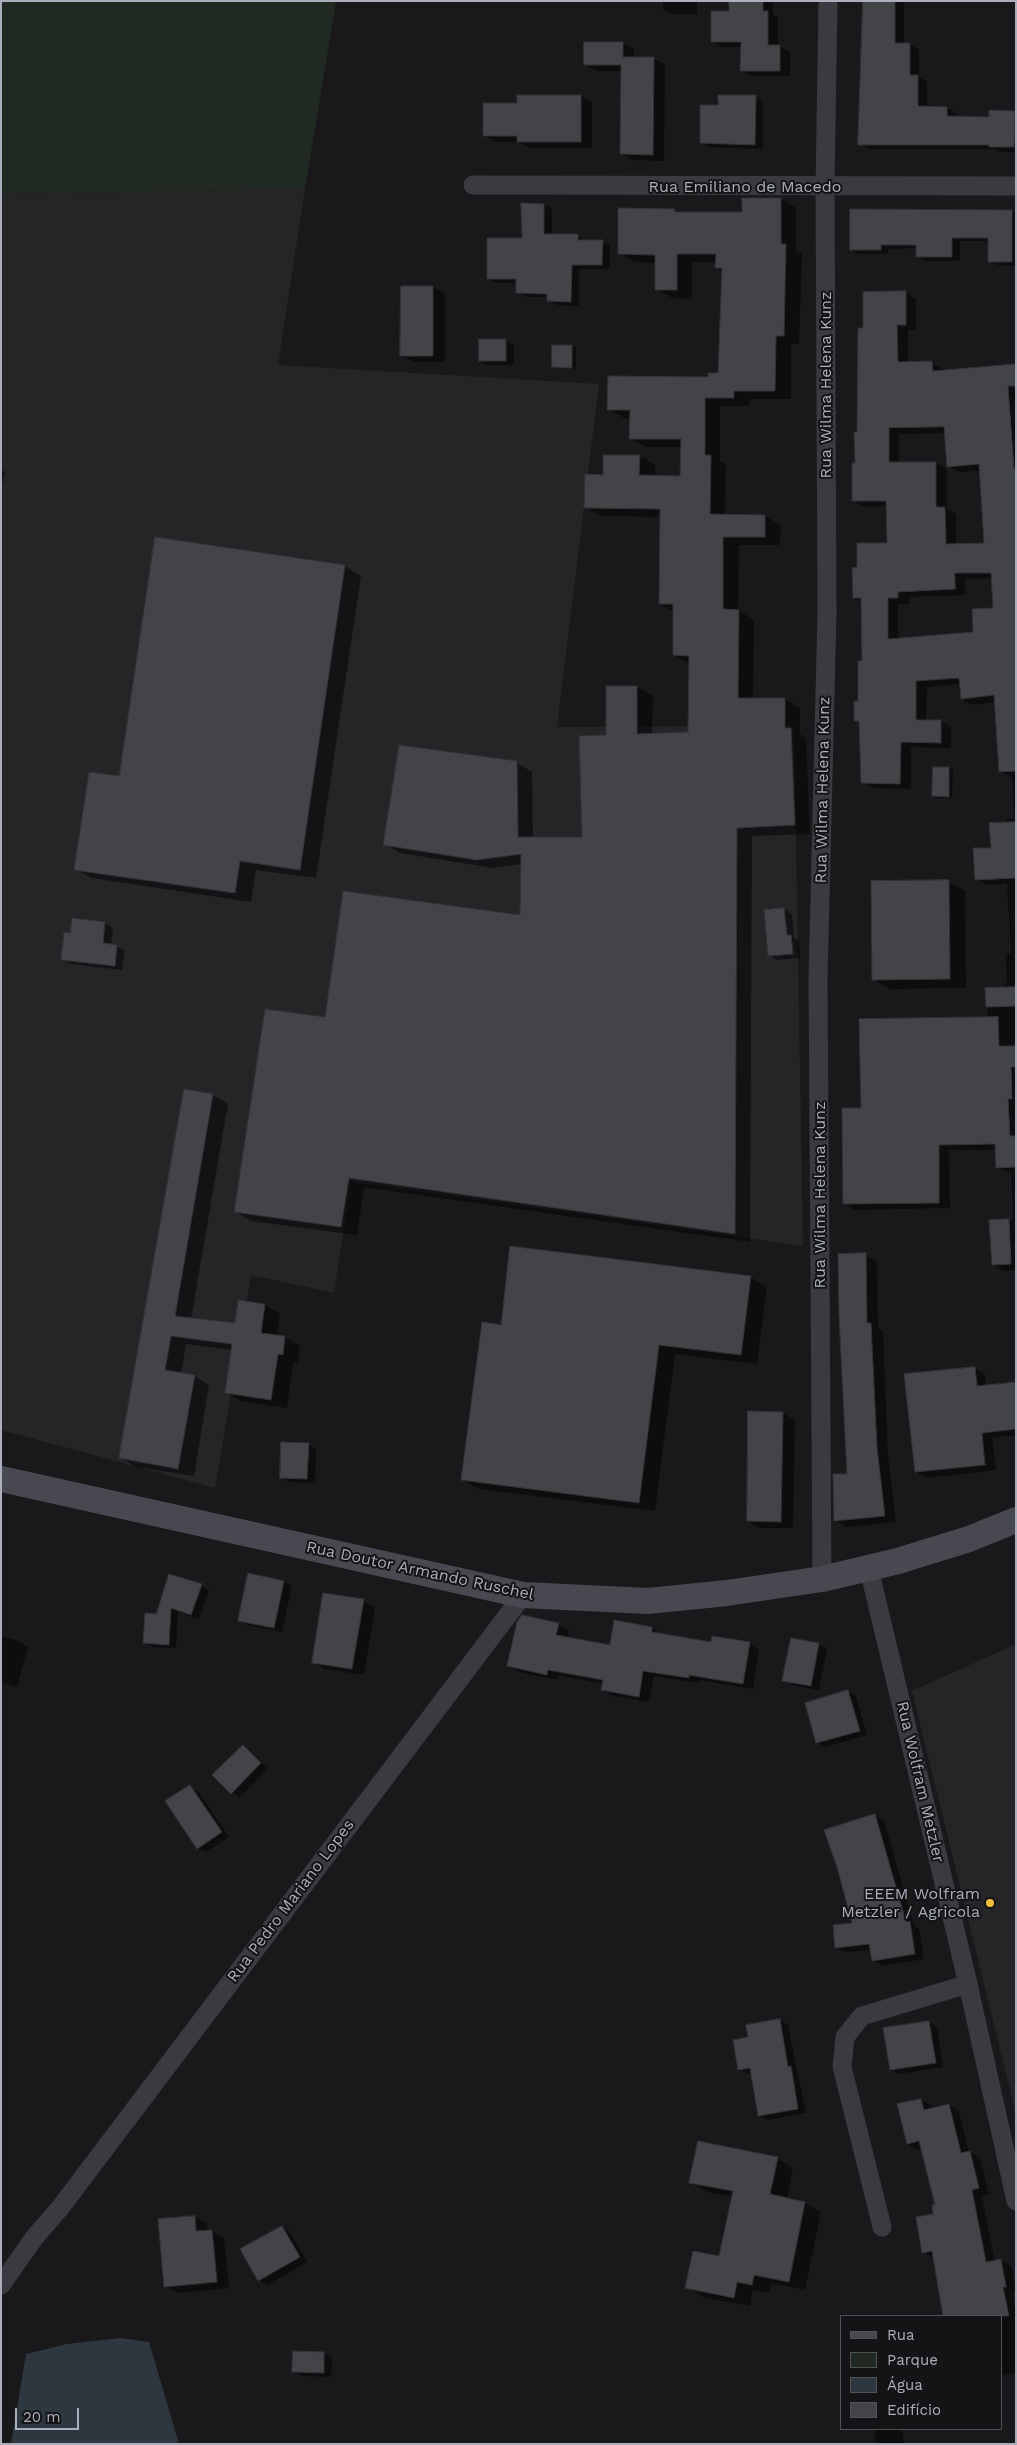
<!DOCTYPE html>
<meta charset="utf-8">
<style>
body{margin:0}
#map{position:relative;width:1017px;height:2445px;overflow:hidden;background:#19191b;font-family:"Work Sans",sans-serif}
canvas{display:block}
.frame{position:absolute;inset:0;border:2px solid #abafbb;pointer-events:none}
.legend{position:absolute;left:840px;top:2315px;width:162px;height:115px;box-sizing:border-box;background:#141416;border:1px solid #505258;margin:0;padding:6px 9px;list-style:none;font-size:15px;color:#abafbb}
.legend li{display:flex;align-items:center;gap:10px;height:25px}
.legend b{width:25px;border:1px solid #505258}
.scale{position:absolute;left:15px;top:2408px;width:64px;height:22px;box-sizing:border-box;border:2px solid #abafbb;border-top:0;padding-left:6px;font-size:15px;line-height:18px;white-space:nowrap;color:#abafbb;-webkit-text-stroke:4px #141416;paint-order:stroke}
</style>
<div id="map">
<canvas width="1017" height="2445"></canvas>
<div class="frame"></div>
<ul class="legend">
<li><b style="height:6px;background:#484950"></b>Rua</li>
<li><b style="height:14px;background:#202922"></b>Parque</li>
<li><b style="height:14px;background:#2e373f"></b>Água</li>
<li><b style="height:14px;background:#434448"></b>Edifício</li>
</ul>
<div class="scale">20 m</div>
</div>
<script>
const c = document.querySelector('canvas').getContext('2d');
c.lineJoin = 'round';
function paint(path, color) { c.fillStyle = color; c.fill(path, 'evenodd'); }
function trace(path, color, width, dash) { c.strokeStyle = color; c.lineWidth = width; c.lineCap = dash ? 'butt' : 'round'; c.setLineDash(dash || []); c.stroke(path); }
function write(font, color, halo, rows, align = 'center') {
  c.font = font + ' "Work Sans",sans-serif'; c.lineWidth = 4; c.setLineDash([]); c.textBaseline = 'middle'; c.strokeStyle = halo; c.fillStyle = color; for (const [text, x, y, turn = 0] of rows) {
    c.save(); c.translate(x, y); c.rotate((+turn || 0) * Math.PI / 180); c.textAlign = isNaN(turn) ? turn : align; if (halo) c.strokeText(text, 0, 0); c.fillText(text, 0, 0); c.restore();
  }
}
paint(new Path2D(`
 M 305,189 L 278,365 L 599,384 L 557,727 L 794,726 L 803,1246 L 351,1182 L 334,1293 L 251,1275 L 215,1488 L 1,1430 L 1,194 Z
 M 1016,1644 L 1016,2114 L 912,1691 Z`), '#252528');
paint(new Path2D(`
 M 1,1 L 336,1 L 305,189 L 1,194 Z`), '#202922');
paint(new Path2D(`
 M 121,2338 L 149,2342 L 179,2444 L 11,2444 L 26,2354 L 67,2344 Z`), '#2e373f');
paint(new Path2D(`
 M 663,1 L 697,1 L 697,14 L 671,14 L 663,10 Z
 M 730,1 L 773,1 L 773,15 L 778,18 L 778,46 L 790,52 L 790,76 L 752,76 L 742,70 L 742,47 L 722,47 L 712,42 L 730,12 Z
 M 864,1 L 904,1 L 904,44 L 910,44 L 919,50 L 919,77 L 927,82 L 927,108 L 947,108 L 956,113 L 956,118 L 990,118 L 990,112 L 1016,112 L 1016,152 L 999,152 L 995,149 L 869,149 L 860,144 Z
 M 623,43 L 634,50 L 634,58 L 653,58 L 665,64 L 664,161 L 633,160 L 622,154 L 622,71 L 597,71 L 585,65 Z
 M 581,96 L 592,103 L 592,148 L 530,148 L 519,142 L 496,142 L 484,135 L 519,104 Z
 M 755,97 L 763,101 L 763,149 L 710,147 L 702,142 L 719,107 Z
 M 781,199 L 796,208 L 796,251 L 802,254 L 799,344 L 791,344 L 791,399 L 750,399 L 749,406 L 720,406 L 720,461 L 726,465 L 725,515 L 765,516 L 781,525 L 780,545 L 739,545 L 738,610 L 754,620 L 753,699 L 785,699 L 800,708 L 800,734 L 806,738 L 810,834 L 752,836 L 750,1242 L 364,1187 L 357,1235 L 251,1221 L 236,1212 L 326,1018 L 521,916 L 522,864 L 493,868 L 400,853 L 385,844 L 517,763 L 532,772 L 533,838 L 584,838 L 607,737 L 607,687 L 637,687 L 653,696 L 652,735 L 689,733 L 690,664 L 674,655 L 674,612 L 660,604 L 661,517 L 601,516 L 586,507 L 604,476 L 640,456 L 655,465 L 655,477 L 681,477 L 682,447 L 646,447 L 630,438 L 631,418 L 624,418 L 609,409 L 720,374 L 723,271 L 717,268 L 717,262 L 692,262 L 692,299 L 672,298 L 657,289 L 657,263 L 635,262 L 619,253 L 619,209 L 675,210 L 680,213 L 743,213 Z
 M 523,204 L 544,205 L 552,209 L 552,235 L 577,235 L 585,240 L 602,241 L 610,246 L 610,269 L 579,269 L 579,306 L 557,305 L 549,301 L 549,297 L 526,297 L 518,292 L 518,283 L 497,283 L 488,279 L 523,239 Z
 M 1011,211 L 1016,213 L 1016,266 L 997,265 L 989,261 L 989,241 L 960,241 L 960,261 L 925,261 L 918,257 L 918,248 L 889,249 L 888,254 L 859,254 L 852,250 Z
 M 433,287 L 445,294 L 445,362 L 414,362 L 401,355 Z
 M 906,293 L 916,299 L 916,330 L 908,330 L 908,363 L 932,363 L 943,369 L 943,371 L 1016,366 L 1016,1270 L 1003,1271 L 993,1264 L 991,1221 L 1013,1220 L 1011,1173 L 997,1167 L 996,1150 L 949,1150 L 950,1208 L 855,1210 L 845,1204 L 862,1109 L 988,1019 L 986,989 L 1004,989 L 1004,985 L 1007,985 L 1006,954 L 1011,954 L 1007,884 L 987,885 L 976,879 L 1007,824 L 1006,819 L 1014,819 L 1012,778 L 1000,771 L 995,702 L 973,705 L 962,699 L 960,684 L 927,687 L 926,721 L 941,721 L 951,727 L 951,748 L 911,747 L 911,789 L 873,788 L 862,782 L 861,724 L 855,720 L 859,702 L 863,662 L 863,603 L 854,598 L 858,569 L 888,545 L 888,506 L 864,507 L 853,501 L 864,329 ZM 946,433 L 948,466 L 959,472 L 981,470 L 986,544 L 956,545 L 956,514 L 947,509 L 947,469 L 936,463 L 899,464 L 899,434 ZM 993,578 L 994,609 L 975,633 L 898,640 L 898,604 L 909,604 L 909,597 L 965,595 L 965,579 Z
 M 506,341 L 514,345 L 514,365 L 488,365 L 480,361 Z
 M 553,346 L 572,346 L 576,348 L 576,369 L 553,367 Z
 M 1,470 L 5,472 L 1,491 Z
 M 156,539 L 345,566 L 361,576 L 316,878 L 256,870 L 251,902 L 92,878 L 75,869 L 120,778 Z
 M 949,768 L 953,770 L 952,798 L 937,798 L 933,795 Z
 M 948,882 L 965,891 L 966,988 L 890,989 L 873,979 Z
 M 784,909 L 792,914 L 794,938 L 799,941 L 800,958 L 777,960 L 769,955 Z
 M 105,923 L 113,928 L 111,945 L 125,950 L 122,970 L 71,964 L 62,960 L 71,934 Z
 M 185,1091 L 213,1095 L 228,1104 L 191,1319 L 236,1325 L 265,1305 L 280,1314 L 277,1336 L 285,1337 L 300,1346 L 298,1363 L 293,1362 L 287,1408 L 241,1401 L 226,1392 L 232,1350 L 186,1344 L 181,1374 L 194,1376 L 209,1385 L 194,1476 L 136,1467 L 121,1458 Z
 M 865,1255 L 877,1261 L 878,1328 L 883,1331 L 888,1455 L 896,1522 L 847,1527 L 835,1520 L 849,1475 Z
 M 750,1277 L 767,1287 L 757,1364 L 675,1354 L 655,1511 L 479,1489 L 463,1480 L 502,1326 Z
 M 974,1368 L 985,1374 L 986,1387 L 1016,1384 L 1016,1435 L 992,1438 L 996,1470 L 927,1478 L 916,1472 Z
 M 783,1413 L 795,1420 L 793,1528 L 760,1528 L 748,1521 Z
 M 308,1444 L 316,1449 L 315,1483 L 289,1482 L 281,1478 Z
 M 284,1582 L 292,1586 L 282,1632 L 248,1625 L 240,1620 Z
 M 201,1586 L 209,1590 L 199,1619 L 178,1612 L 176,1648 L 153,1647 L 145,1642 L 156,1615 Z
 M 363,1601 L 375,1608 L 364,1675 L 325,1669 L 313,1662 Z
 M 558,1624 L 569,1630 L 567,1638 L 611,1646 L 652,1628 L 662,1634 L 712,1643 L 749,1644 L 759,1650 L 753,1689 L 700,1680 L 699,1683 L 654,1676 L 649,1702 L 613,1696 L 603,1690 L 604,1684 L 559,1675 L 558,1680 L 519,1672 L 509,1666 Z
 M 1,1636 L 16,1640 L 28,1647 L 17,1687 L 1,1682 Z
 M 819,1644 L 827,1649 L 819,1690 L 792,1685 L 784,1680 Z
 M 848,1692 L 856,1696 L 867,1735 L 825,1747 L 817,1742 Z
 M 243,1747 L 251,1752 L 268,1769 L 240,1797 L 232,1793 Z
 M 190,1787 L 198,1791 L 229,1837 L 206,1852 L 198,1848 Z
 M 875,1815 L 884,1821 L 914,1926 L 919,1928 L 924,1959 L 883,1966 L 873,1960 L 871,1950 L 845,1952 L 836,1947 L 853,1924 Z
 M 780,2020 L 788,2025 L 806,2113 L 767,2120 L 759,2115 L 752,2073 L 748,2074 L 739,2069 L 749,2038 Z
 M 929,2022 L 937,2027 L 943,2067 L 899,2074 L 891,2069 Z
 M 921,2100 L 932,2106 L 933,2109 L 949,2105 L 959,2111 L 969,2152 L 980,2158 L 989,2194 L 982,2196 L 995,2262 L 1001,2260 L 1012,2267 L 1016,2291 L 1013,2293 L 1016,2310 L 1016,2373 L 1001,2376 L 1001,2316 L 960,2316 L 957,2302 L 934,2258 L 924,2252 L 936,2206 L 922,2149 L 918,2150 L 908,2144 Z
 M 777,2158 L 793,2168 L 787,2199 L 805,2203 L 821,2212 L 805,2290 L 771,2283 L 769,2293 L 753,2290 L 750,2306 L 703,2297 L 687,2287 L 720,2257 L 733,2197 L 707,2192 L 691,2182 Z
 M 195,2217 L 207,2224 L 208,2232 L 212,2231 L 224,2238 L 229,2288 L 178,2293 L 166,2286 Z
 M 282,2227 L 290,2232 L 307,2262 L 267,2285 L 259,2280 Z
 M 324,2353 L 332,2358 L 331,2377 L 302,2376 L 294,2372 Z
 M 874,2429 L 899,2429 L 902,2430 L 904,2444 L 876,2444 Z`), '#0007');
const building = new Path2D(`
 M 729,1 L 763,1 L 763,11 L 768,11 L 768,45 L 780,45 L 780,71 L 740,71 L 741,42 L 711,42 L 711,11 L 729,11 Z
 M 863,1 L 895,1 L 895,43 L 910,43 L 910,75 L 918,75 L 918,106 L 947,107 L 947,116 L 989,117 L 989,110 L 1015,111 L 1014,147 L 989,147 L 989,145 L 858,145 Z
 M 584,42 L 623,42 L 623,57 L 654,57 L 653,155 L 620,154 L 621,65 L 584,65 Z
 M 517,95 L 581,95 L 581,142 L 517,142 L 517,136 L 483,136 L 483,103 L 517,103 Z
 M 718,95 L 756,95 L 755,145 L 700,143 L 700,105 L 718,105 Z
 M 742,198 L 781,198 L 781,244 L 786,244 L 784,336 L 776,336 L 775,391 L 734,391 L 734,398 L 705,398 L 705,455 L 711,455 L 710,514 L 765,515 L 765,537 L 723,537 L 723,609 L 739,610 L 738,698 L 785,698 L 785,728 L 791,728 L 795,825 L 737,828 L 735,1234 L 349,1178 L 341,1227 L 234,1212 L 265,1009 L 325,1017 L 343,891 L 520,915 L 521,854 L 477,860 L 383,845 L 399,745 L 517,761 L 518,837 L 582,837 L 579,736 L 606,735 L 606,686 L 637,686 L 637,734 L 688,732 L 689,656 L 673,655 L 673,604 L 659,604 L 660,509 L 584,508 L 585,474 L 603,475 L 603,455 L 640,455 L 639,475 L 680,476 L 681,439 L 629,439 L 630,410 L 607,410 L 608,376 L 708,377 L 708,373 L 718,373 L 722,268 L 715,268 L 716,254 L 677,254 L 677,290 L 655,290 L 655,255 L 618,254 L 618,208 L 675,209 L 675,212 L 742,212 Z
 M 521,203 L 544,204 L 544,234 L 578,234 L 578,240 L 603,240 L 602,265 L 572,265 L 571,302 L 547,301 L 547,294 L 516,293 L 516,279 L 487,279 L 487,238 L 522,238 Z
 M 850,209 L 1012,210 L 1012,262 L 988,262 L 988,238 L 952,238 L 952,257 L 916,257 L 916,245 L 881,245 L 881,250 L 850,250 Z
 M 401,286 L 433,286 L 433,356 L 400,356 Z
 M 906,291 L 906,325 L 897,325 L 898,362 L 932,361 L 933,371 L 1015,364 L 1016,386 L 1008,386 L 1014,469 L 1016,469 L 1016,771 L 999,772 L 994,695 L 961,699 L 959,678 L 916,681 L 916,720 L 941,720 L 941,743 L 901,742 L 900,784 L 861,783 L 859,721 L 854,721 L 854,701 L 858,701 L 858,661 L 862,661 L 861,598 L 853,598 L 852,568 L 857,567 L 857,543 L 887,543 L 886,501 L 852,501 L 852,463 L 855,463 L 854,432 L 857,432 L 858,328 L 863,328 L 863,292 ZM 944,427 L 947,467 L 979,464 L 984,543 L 946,544 L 945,507 L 936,507 L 936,462 L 889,462 L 889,428 ZM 955,573 L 991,573 L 993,608 L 972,609 L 973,632 L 888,639 L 888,598 L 898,598 L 898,592 L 955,589 Z
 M 479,339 L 506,339 L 506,361 L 479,361 Z
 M 552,345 L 572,345 L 572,368 L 552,367 Z
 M 155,537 L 345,565 L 300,870 L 240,861 L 235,893 L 74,870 L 89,772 L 119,776 Z
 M 933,767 L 949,767 L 949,797 L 932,796 Z
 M 1016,822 L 1016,878 L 975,880 L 973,848 L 991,848 L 989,823 Z
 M 949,880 L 950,979 L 872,980 L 871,881 Z
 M 784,908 L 787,935 L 791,935 L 793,954 L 768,956 L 764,910 Z
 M 72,918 L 105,922 L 103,943 L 117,945 L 115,966 L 61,960 L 64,932 L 70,933 Z
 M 1016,987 L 1016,1006 L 986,1007 L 985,988 Z
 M 998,1017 L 999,1046 L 1016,1046 L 1016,1067 L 1011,1067 L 1012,1099 L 1008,1099 L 1010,1136 L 1016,1136 L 1016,1167 L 996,1168 L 995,1144 L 939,1145 L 939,1203 L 843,1204 L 842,1108 L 861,1108 L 859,1019 Z
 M 184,1089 L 213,1094 L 175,1316 L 235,1323 L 238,1300 L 265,1304 L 261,1333 L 285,1336 L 283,1355 L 278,1354 L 271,1400 L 225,1393 L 232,1344 L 171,1336 L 165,1370 L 195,1375 L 178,1469 L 119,1458 Z
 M 1009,1219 L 1011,1264 L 992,1265 L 989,1220 Z
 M 510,1246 L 751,1276 L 741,1355 L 659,1345 L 639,1503 L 461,1480 L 482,1322 L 501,1325 Z
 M 866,1253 L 867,1323 L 871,1323 L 877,1448 L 885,1516 L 834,1521 L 833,1474 L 847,1474 L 839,1315 L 838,1254 Z
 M 975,1367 L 977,1386 L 1016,1382 L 1016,1429 L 982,1433 L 985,1465 L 915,1472 L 904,1374 Z
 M 748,1411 L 783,1412 L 781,1522 L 747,1521 Z
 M 281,1442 L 309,1443 L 307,1479 L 280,1478 Z
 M 248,1573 L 284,1581 L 274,1628 L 238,1621 Z
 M 169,1574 L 202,1584 L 191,1615 L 171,1608 L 169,1645 L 143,1643 L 145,1613 L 156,1614 Z
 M 323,1593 L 364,1599 L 352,1669 L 312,1663 Z
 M 522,1615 L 559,1623 L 556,1635 L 610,1645 L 614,1620 L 652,1627 L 652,1632 L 711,1642 L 712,1636 L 750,1642 L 743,1684 L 689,1675 L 689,1678 L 643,1671 L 639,1697 L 601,1690 L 603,1680 L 548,1670 L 547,1675 L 507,1666 L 517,1622 Z
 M 791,1638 L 819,1643 L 811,1686 L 782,1681 Z
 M 848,1690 L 860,1731 L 816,1743 L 805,1703 Z
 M 243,1745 L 261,1763 L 231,1794 L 212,1775 Z
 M 190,1785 L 222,1832 L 197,1849 L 165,1801 Z
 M 875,1814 L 906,1922 L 910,1921 L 915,1954 L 872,1961 L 869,1944 L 835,1948 L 833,1925 L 852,1923 L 837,1867 L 824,1830 Z
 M 780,2019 L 788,2067 L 791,2066 L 798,2109 L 758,2116 L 750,2068 L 738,2070 L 733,2040 L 748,2037 L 746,2025 Z
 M 929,2021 L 936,2063 L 890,2070 L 883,2028 Z
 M 921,2099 L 924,2110 L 949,2104 L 961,2153 L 970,2151 L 979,2188 L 972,2190 L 986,2262 L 1001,2259 L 1006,2287 L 1003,2287 L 1009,2316 L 943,2316 L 932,2251 L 922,2253 L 916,2217 L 933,2214 L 932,2205 L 935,2205 L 919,2141 L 907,2144 L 897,2104 Z
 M 698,2141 L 778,2157 L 770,2194 L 805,2202 L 789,2282 L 754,2275 L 752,2285 L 737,2282 L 734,2298 L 685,2288 L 693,2251 L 719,2256 L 733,2191 L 689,2183 Z
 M 195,2216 L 196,2231 L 212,2230 L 217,2282 L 164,2287 L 158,2219 Z
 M 282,2226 L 300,2257 L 258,2281 L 240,2249 Z
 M 293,2351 L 324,2352 L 324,2373 L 292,2372 Z`);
paint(building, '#434448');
trace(building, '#333337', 1);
trace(new Path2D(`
 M 473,185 L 1016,186
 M 869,1569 L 968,1984 L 1016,2201
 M 822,1579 L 818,979 L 827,612 L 825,187 L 828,1
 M 882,2227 L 842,2067 L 845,2037 L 862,2016 L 968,1984
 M 1,2285 L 34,2238 L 60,2208 L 523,1595`), '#3a3a40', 19);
trace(new Path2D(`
 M 1,1479 L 523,1595 L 648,1601 L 727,1593 L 822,1579 L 898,1561 L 969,1539 L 1016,1520`), '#484950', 26);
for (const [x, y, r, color] of [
 [990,1903,5,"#f4bf38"]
]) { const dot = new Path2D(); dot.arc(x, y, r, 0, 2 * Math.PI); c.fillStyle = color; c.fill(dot); trace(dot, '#141416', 2); }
write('16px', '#abafbb', '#141416', [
 ["Rua Emiliano de Macedo",745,187],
 ["Rua Wilma Helena Kunz",826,385,-90],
 ["Rua Wilma Helena Kunz",823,790,-89],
 ["Rua Wilma Helena Kunz",820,1195,-90],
 ["Rua Doutor Armando Ruschel",420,1571,12],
 ["Rua Wolfram Metzler",920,1782,77],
 ["Rua Pedro Mariano Lopes",291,1901,-53]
]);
write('16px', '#abafbb', '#141416', [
 ["EEEM Wolfram",980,1894],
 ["Metzler / Agricola",980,1912]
], 'right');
</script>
